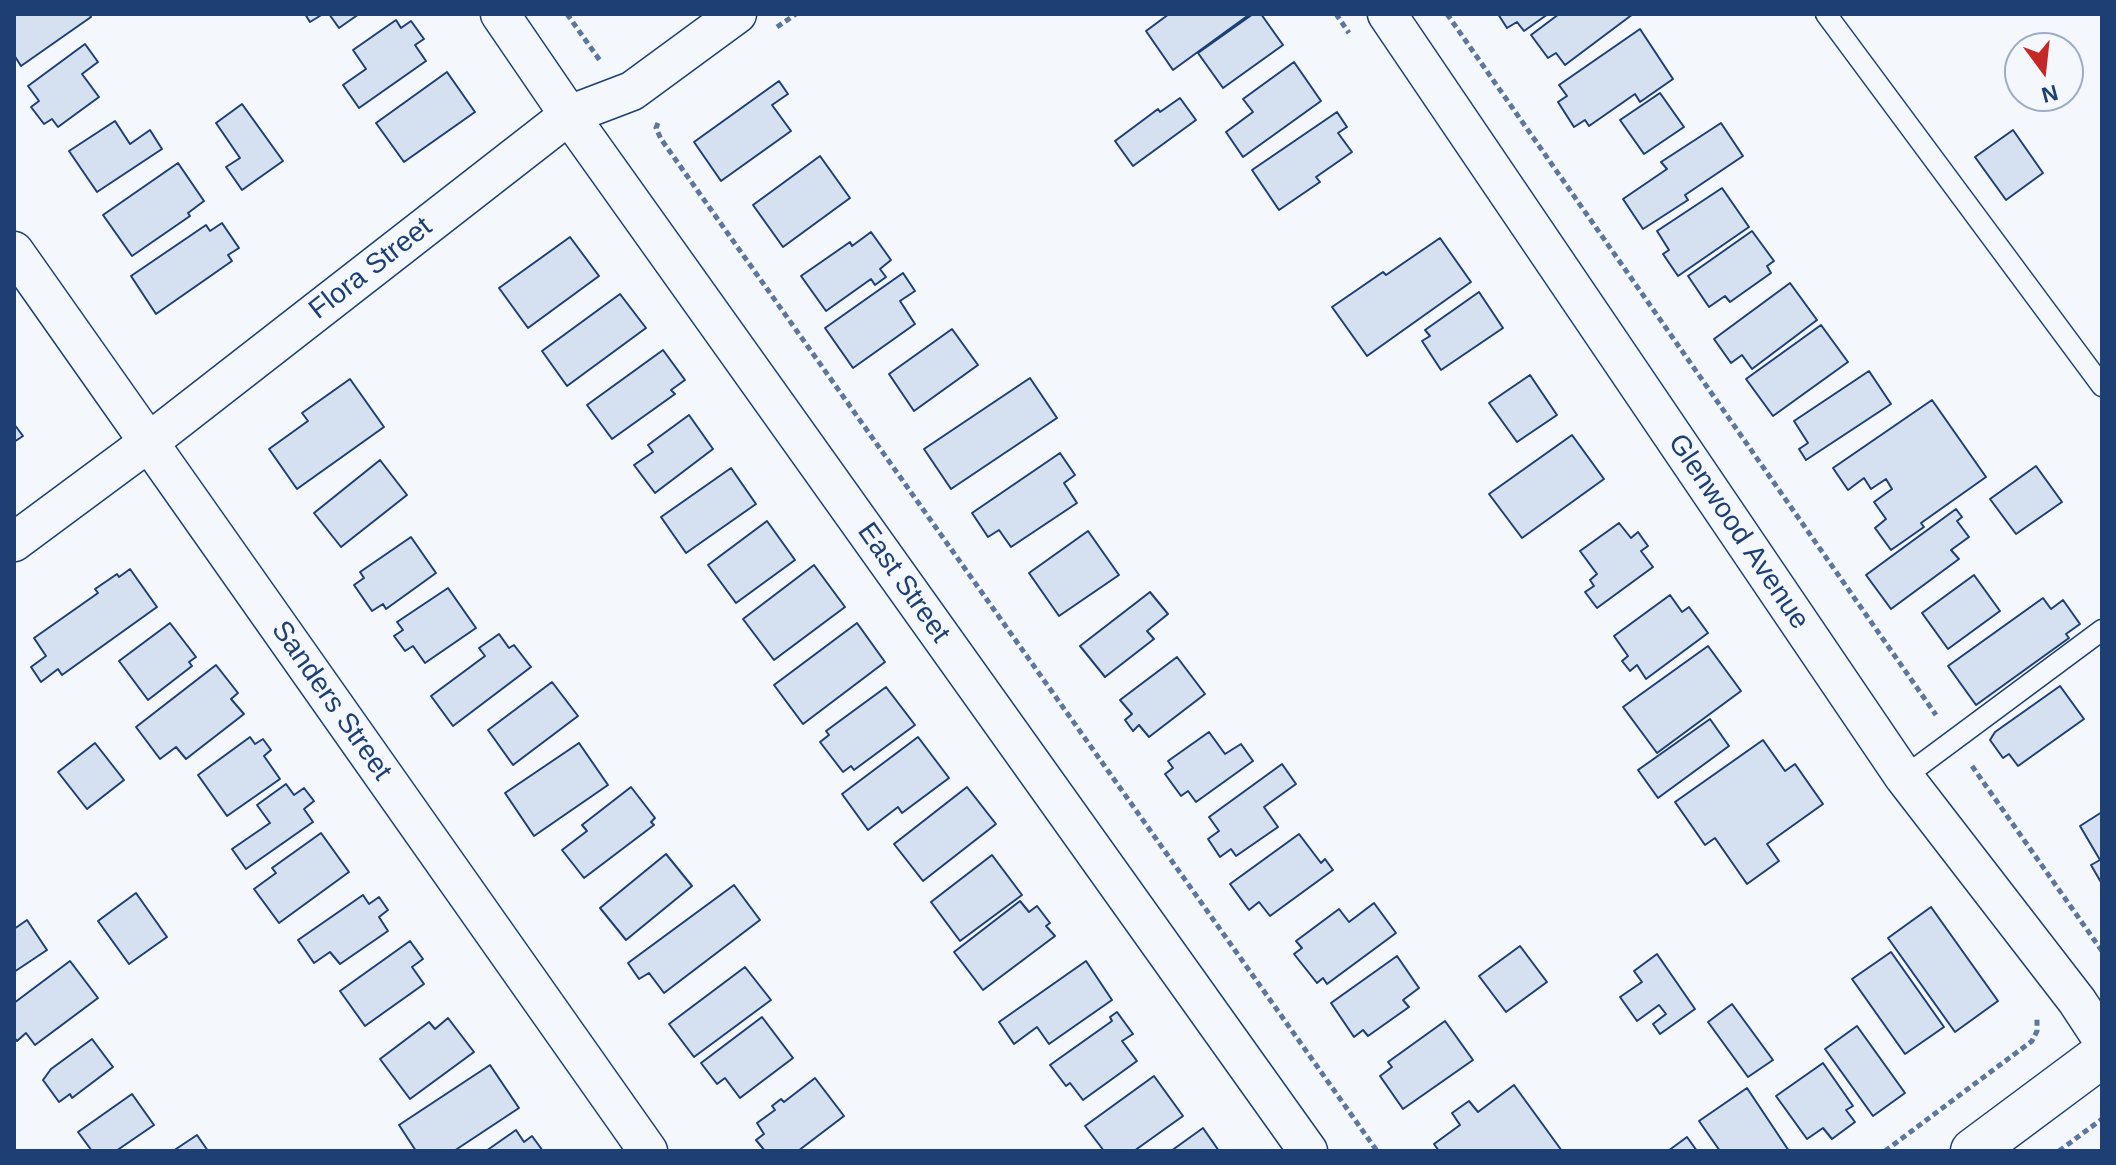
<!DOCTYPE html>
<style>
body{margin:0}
#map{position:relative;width:2116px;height:1165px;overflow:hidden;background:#f4f7fb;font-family:Arial,sans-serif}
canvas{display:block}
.frame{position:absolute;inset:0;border:16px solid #1d3f73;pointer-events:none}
.north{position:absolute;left:2004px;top:32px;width:80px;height:80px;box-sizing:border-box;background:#f4f7fb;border:2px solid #9eadc5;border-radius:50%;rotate:165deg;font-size:22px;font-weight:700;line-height:32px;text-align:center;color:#1d3f73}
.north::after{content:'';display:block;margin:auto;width:28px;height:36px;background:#c62828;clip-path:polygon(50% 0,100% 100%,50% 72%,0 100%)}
</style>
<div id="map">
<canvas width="2116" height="1165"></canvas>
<div class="frame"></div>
<div class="north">N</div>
</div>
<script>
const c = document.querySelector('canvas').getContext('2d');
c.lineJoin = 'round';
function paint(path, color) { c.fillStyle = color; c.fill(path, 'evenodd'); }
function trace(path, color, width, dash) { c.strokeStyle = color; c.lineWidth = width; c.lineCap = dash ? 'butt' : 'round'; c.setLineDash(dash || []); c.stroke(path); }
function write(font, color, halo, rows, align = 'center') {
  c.font = font + ' Arial,sans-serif'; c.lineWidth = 6; c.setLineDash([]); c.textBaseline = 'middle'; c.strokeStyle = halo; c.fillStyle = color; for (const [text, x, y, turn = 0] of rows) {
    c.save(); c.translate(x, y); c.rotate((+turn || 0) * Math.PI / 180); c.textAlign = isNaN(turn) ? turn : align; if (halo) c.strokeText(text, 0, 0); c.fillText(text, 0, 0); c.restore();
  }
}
const building = new Path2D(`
 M 14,14 L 89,14 L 91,17 L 21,66 L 14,55 Z
 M 305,14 L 323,14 L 310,22 Z
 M 329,14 L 359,14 L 339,28 Z
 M 1169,14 L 1250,14 L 1173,70 L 1146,31 Z
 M 1253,14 L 1261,14 L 1283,45 L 1223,88 L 1198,53 Z
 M 1498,14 L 1548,14 L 1524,31 L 1517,22 L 1507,28 Z
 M 1559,14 L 1633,14 L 1565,65 L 1556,53 L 1548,58 L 1531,35 Z
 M 396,20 L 401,28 L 411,21 L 424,39 L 415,45 L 426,61 L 359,108 L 343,85 L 366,69 L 353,50 Z
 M 1640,29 L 1673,79 L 1640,102 L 1635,94 L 1589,126 L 1585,120 L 1574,127 L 1558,102 L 1567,96 L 1559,85 Z
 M 85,44 L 98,62 L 82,74 L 99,97 L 58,127 L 52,119 L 44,124 L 31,107 L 39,101 L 28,86 Z
 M 1294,62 L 1321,101 L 1243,157 L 1226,132 L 1253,112 L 1243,99 Z
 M 447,72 L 475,112 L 404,162 L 376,123 Z
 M 779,81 L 788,94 L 772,105 L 791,131 L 721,181 L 694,142 Z
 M 1660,93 L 1684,127 L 1644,154 L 1620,120 Z
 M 1180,98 L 1196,120 L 1133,166 L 1115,141 L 1158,109 L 1160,112 Z
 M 242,104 L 283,161 L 242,190 L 226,167 L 240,158 L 216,123 Z
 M 1337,112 L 1347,127 L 1338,133 L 1352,152 L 1316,177 L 1320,182 L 1279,210 L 1252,170 Z
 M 115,121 L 130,144 L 150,130 L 162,149 L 97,192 L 69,151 Z
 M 1721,123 L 1743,156 L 1685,195 L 1688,200 L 1643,229 L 1623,199 L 1667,169 L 1661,162 Z
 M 2013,130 L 2043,173 L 2006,200 L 1975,157 Z
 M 820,156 L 850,198 L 783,247 L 753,205 Z
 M 178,163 L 204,201 L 188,213 L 190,216 L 132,256 L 103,215 Z
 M 1722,188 L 1749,227 L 1678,276 L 1663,254 L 1669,250 L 1657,231 Z
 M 222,223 L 239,248 L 228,255 L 232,261 L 156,314 L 131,276 L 206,225 L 210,231 Z
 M 1752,231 L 1774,261 L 1767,266 L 1771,273 L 1730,302 L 1725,296 L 1709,307 L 1688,276 Z
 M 871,232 L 891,260 L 880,269 L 886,277 L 875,285 L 871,279 L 826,311 L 801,276 L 850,242 L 852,246 Z
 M 570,237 L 599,276 L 528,328 L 499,288 Z
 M 1440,238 L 1471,282 L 1367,356 L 1332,307 L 1383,272 L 1386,275 Z
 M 903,273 L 915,291 L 900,301 L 915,324 L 853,368 L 825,328 Z
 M 1790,283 L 1817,320 L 1752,369 L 1742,355 L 1731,363 L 1714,339 Z
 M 1479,292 L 1503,328 L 1441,370 L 1422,341 L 1430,336 L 1425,330 Z
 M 620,294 L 646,328 L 567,386 L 542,351 Z
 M 1821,325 L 1848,362 L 1773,416 L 1746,379 Z
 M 952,329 L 978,365 L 914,411 L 889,374 Z
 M 663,350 L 685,380 L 671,390 L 675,394 L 612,439 L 587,405 Z
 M 1869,371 L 1891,404 L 1806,460 L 1799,449 L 1808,443 L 1794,421 Z
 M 1530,375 L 1557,415 L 1517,442 L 1489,403 Z
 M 1030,378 L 1057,418 L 951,489 L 924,449 Z
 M 350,379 L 384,427 L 297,489 L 269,449 L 308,421 L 302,413 Z
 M 1932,400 L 1986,477 L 1921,523 L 1924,527 L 1891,550 L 1875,528 L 1886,519 L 1874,502 L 1892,489 L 1886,479 L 1871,489 L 1864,478 L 1848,490 L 1833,468 Z
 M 689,415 L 713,449 L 655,493 L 634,465 L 653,452 L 648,445 Z
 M 14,424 L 23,436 L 14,442 Z
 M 1572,435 L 1604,479 L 1522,538 L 1489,494 Z
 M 1060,453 L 1075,475 L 1064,483 L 1077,503 L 1011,547 L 999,530 L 988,537 L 972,513 Z
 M 380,460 L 407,495 L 341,547 L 314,513 Z
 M 2036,466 L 2062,502 L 2016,534 L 1990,499 Z
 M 731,468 L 756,504 L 686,553 L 661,517 Z
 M 1956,509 L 1962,517 L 1957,521 L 1969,537 L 1951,550 L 1959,559 L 1891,609 L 1866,575 Z
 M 767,521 L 795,560 L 736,603 L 708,565 Z
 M 1619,523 L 1631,538 L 1638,532 L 1648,546 L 1641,551 L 1653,567 L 1597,608 L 1585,592 L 1594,586 L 1590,580 L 1597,574 L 1580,551 Z
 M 1088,531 L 1119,575 L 1059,616 L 1029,573 Z
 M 411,537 L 436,573 L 386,609 L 383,604 L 372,611 L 354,585 L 364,578 L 360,572 Z
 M 814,565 L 845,607 L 774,660 L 743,619 Z
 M 130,569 L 157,607 L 62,675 L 58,669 L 41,682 L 31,667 L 46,656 L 34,638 L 98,593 L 95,589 L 117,574 L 119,577 Z
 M 1974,575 L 2000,611 L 1948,649 L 1922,613 Z
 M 448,588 L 476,628 L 425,663 L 413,646 L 405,651 L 394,636 L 403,630 L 397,622 Z
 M 1150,592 L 1168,614 L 1147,631 L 1154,639 L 1105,677 L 1080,646 Z
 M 1670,595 L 1682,612 L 1689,607 L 1708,633 L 1646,679 L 1637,665 L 1630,671 L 1622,661 L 1628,656 L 1614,636 Z
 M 2043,598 L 2051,609 L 2063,600 L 2080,624 L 2066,634 L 2069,638 L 1976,705 L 1948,666 Z
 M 170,623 L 196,657 L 189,662 L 192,666 L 148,700 L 119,661 Z
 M 857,623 L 885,662 L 803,724 L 774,685 Z
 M 499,634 L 509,648 L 514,645 L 531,667 L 453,726 L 431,696 L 485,656 L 479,648 Z
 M 1708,646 L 1741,691 L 1657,753 L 1623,707 Z
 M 1177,657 L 1205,694 L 1149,737 L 1139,725 L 1133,731 L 1125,720 L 1132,714 L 1120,700 Z
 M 216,665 L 238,693 L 231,699 L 244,714 L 186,759 L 176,747 L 160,759 L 136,727 Z
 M 552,682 L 578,716 L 513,765 L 488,730 Z
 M 2060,686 L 2084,719 L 2018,766 L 2009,754 L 2003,758 L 1990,740 L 1995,732 Z
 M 886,687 L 915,725 L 854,770 L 851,766 L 843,772 L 820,742 L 829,735 L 826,731 Z
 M 1710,719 L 1729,746 L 1658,798 L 1638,770 Z
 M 1209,732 L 1225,754 L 1241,744 L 1253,761 L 1196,802 L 1188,791 L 1181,796 L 1165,774 L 1173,768 L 1168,761 Z
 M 250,737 L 255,744 L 263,739 L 271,750 L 264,756 L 280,779 L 227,816 L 198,775 Z
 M 918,737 L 949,778 L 902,813 L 898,807 L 868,830 L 842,794 Z
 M 1763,740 L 1785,771 L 1795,764 L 1823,804 L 1767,844 L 1779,861 L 1747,884 L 1715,838 L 1705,845 L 1675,802 Z
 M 95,743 L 124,780 L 87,809 L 58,772 Z
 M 579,743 L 608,785 L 534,836 L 505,793 Z
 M 1282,764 L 1296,784 L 1264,807 L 1278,827 L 1236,856 L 1231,849 L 1220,857 L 1208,839 L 1219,831 L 1209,817 Z
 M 286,784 L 294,795 L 304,788 L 314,801 L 304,809 L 313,822 L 246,869 L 232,849 L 270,823 L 257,805 Z
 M 631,787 L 655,818 L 651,822 L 654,825 L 584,878 L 562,850 L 587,831 L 582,825 Z
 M 967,787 L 996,824 L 923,881 L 894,844 Z
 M 2102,812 L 2102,884 L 2091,865 L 2100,860 L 2080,826 Z
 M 321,833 L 349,872 L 279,923 L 254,889 L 276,873 L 272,868 Z
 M 1299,834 L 1321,863 L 1325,859 L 1333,870 L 1270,916 L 1259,902 L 1249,910 L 1230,884 Z
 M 666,854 L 692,886 L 626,940 L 600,908 Z
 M 992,855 L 1022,895 L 960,941 L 931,902 Z
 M 734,885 L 760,920 L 664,993 L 649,973 L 639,979 L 628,963 Z
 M 136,893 L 167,937 L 129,964 L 98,921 Z
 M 363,895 L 369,904 L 379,897 L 388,910 L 379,917 L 388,931 L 340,964 L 330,952 L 314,963 L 298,940 Z
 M 1020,901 L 1029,912 L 1037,906 L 1050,923 L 1046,926 L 1055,936 L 983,990 L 954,952 Z
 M 1374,903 L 1396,933 L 1327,984 L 1323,978 L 1317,983 L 1294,954 L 1302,948 L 1296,941 L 1339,909 L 1349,922 Z
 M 1931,907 L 1998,1001 L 1955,1032 L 1888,938 Z
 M 27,920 L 47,950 L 14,972 L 14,929 Z
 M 410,941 L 423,959 L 412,967 L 424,984 L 365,1026 L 340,991 Z
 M 1520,946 L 1547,982 L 1506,1012 L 1479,976 Z
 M 1891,952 L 1944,1027 L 1905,1054 L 1852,979 Z
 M 1657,954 L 1695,1009 L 1660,1034 L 1653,1024 L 1666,1014 L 1659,1005 L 1637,1021 L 1620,997 L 1642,982 L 1634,971 Z
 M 1397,956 L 1419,988 L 1403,1000 L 1409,1007 L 1368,1036 L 1363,1030 L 1354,1037 L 1331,1003 Z
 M 70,961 L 98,998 L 35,1045 L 26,1033 L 17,1041 L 14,1037 L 14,1003 Z
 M 1086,961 L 1112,1000 L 1049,1044 L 1037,1027 L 1014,1044 L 999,1022 Z
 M 745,967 L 771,1000 L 694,1057 L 669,1024 Z
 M 1732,1004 L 1773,1060 L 1748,1077 L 1708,1022 Z
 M 1117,1012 L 1133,1034 L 1122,1041 L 1137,1061 L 1083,1100 L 1070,1083 L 1066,1086 L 1050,1065 L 1112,1021 L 1110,1017 Z
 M 762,1017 L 793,1058 L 740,1098 L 725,1078 L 717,1084 L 701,1063 Z
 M 448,1018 L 474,1052 L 410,1099 L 380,1059 L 429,1022 L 435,1029 Z
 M 1445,1021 L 1473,1060 L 1403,1109 L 1380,1076 L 1392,1067 L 1388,1062 Z
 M 1857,1026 L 1905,1093 L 1873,1116 L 1825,1049 Z
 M 92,1039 L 113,1067 L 72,1098 L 70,1094 L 59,1102 L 43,1080 L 51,1069 Z
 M 1823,1063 L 1853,1106 L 1846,1110 L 1855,1122 L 1832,1139 L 1823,1128 L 1807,1139 L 1776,1096 Z
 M 490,1065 L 519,1108 L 454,1151 L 416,1151 L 399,1125 Z
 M 1154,1076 L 1183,1116 L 1134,1151 L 1104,1151 L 1085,1126 Z
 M 815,1078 L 844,1116 L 798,1151 L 765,1151 L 756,1140 L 764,1134 L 757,1123 L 775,1110 L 772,1106 L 781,1099 L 784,1102 Z
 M 1514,1085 L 1562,1151 L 1439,1151 L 1434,1144 L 1460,1125 L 1452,1113 L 1469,1101 L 1478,1112 Z
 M 1747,1088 L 1789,1151 L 1720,1151 L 1699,1121 Z
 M 132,1094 L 154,1125 L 116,1151 L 92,1151 L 78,1132 Z
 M 1203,1128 L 1219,1151 L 1171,1151 Z
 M 516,1130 L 524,1142 L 532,1136 L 543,1151 L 486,1151 Z
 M 197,1135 L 208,1151 L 173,1151 Z
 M 1687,1137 L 1697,1151 L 1668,1151 Z`);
paint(building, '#d5e0f0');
trace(building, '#1d3f73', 2);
const service = new Path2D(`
 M 1826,14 L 2102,386
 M 1904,777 L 2102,630`);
const minor = new Path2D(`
 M 500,14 L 569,115 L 1308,1151
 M 1387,14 L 1904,777 L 2077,1001 L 2102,1039
 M 14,251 L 648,1151
 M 14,542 L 149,442 L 569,115 L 632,91 L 737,14`);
const secondary = new Path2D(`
 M 1973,1151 L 2102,1055`);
trace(service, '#1d3f73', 23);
trace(minor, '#1d3f73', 41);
trace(secondary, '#1d3f73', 47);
trace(new Path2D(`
 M 567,14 L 601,62
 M 1336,14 L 1349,33
 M 1447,14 L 1936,715
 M 777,27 L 796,14
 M 658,123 L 656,128 L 661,139 L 1377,1151
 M 1972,766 L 2102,951
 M 1885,1151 L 2032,1041 L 2037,1031 L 2037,1018
 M 2059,1151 L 2102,1119`), '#5e769c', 5, [6, 4]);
trace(service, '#f4f7fb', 20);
trace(minor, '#f4f7fb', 38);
trace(secondary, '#f4f7fb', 44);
write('28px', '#1d3f73', '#f4f7fb', [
 ["Flora Street",371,269,-38],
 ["Glenwood Avenue",1738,532,56],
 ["East Street",903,583,55],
 ["Sanders Street",331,701,55]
]);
</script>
